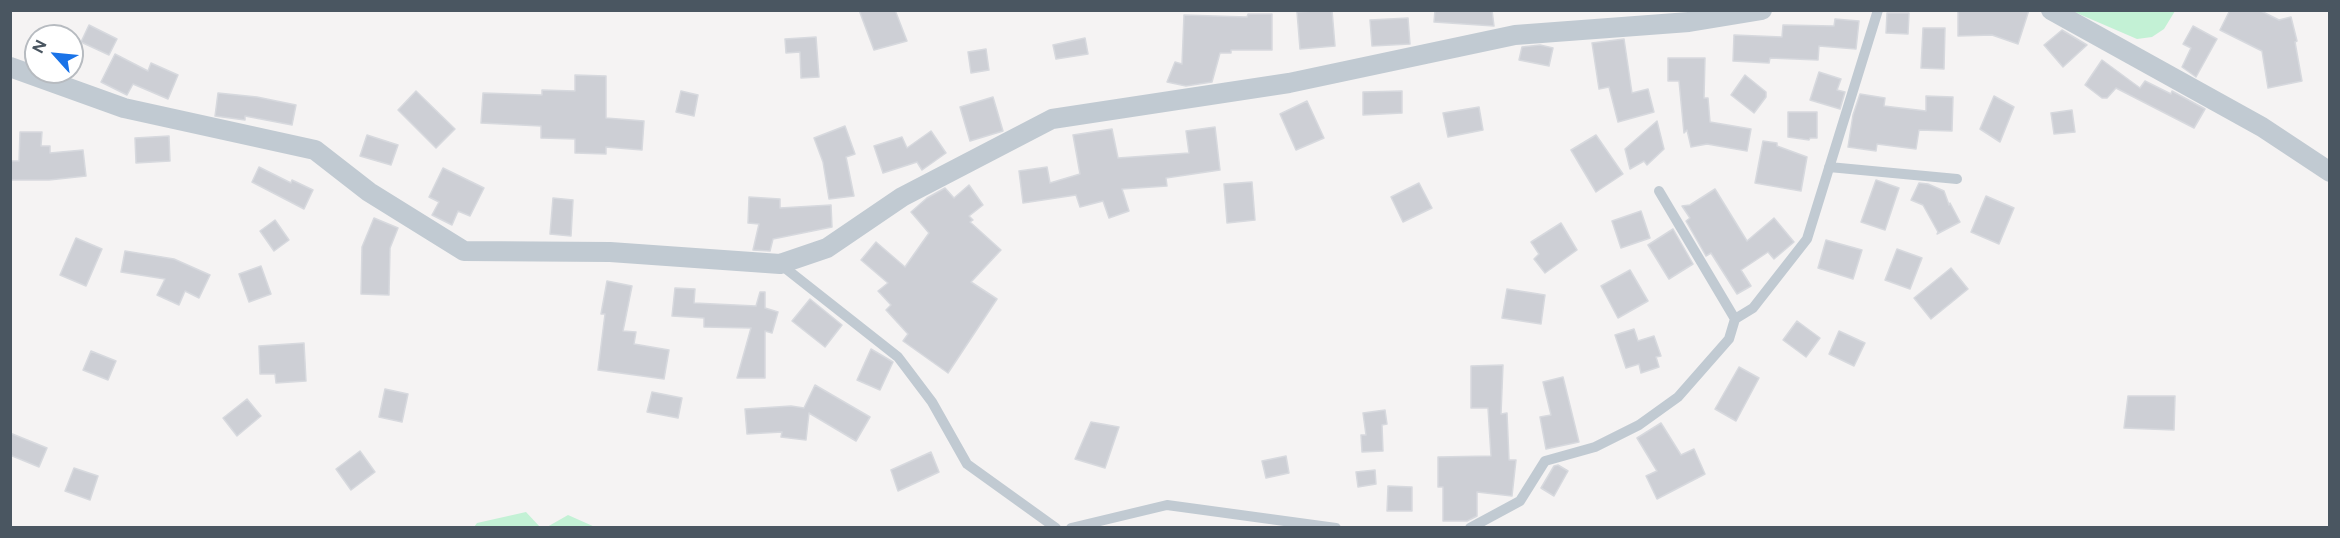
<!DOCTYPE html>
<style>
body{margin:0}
#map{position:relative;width:2340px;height:538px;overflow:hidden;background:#f5f3f3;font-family:Figtree,sans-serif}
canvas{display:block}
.frame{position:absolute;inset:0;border:12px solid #4a5661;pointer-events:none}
.north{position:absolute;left:24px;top:24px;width:60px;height:60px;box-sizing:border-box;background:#fff;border:2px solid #b7bbc0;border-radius:50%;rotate:297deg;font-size:16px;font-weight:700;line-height:24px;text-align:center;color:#4a5661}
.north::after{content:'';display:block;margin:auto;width:21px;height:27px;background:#1a73e8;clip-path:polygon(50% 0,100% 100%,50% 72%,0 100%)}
</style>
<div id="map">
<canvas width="2340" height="538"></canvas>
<div class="frame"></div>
<div class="north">N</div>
</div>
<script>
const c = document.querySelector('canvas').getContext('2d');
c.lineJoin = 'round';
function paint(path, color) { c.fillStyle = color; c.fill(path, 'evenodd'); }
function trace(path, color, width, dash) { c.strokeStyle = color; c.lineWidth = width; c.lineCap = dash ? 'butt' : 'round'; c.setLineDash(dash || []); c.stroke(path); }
paint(new Path2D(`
 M 2072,11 L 2175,11 L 2164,29 L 2152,37 L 2137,39 Z
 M 526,512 L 540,527 L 474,527 L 477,523 Z
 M 568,515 L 595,527 L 547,527 Z`), '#c3f1d5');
const building = new Path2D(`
 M 859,10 L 895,10 L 907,41 L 874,50 Z
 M 1332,10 L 1335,46 L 1300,49 L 1297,12 Z
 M 1435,10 L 1492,10 L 1494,26 L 1434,22 Z
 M 1958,10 L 2029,10 L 2018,44 L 1992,35 L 1958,36 Z
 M 2230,10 L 2259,10 L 2279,20 L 2291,17 L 2297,41 L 2295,42 L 2302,81 L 2268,88 L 2262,51 L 2220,30 Z
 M 1887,13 L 1909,13 L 1908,34 L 1886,33 Z
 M 1248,14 L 1272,14 L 1272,50 L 1231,50 L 1231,53 L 1220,53 L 1212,82 L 1186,86 L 1167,82 L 1175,62 L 1182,64 L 1184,15 L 1247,17 Z
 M 1408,18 L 1410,44 L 1372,46 L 1370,20 Z
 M 1835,19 L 1859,21 L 1856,49 L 1819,46 L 1818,60 L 1770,58 L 1769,63 L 1733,61 L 1734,35 L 1782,37 L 1783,25 L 1834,26 Z
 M 89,25 L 117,39 L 109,55 L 81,42 Z
 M 2193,26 L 2217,39 L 2196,77 L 2182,67 L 2191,48 L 2183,44 Z
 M 1923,28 L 1945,28 L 1944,69 L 1921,68 Z
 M 2062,30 L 2087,45 L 2063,67 L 2044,45 Z
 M 816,37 L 819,77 L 801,78 L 800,52 L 786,53 L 785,39 Z
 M 1085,38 L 1088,54 L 1056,59 L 1053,45 Z
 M 1624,39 L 1632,93 L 1648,89 L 1654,112 L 1618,122 L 1609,87 L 1599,89 L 1592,43 Z
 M 1540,45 L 1553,48 L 1549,66 L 1519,60 L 1522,47 Z
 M 986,49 L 989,70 L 971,73 L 968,52 Z
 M 115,54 L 148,71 L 151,63 L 178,75 L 168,99 L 133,84 L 127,95 L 101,82 Z
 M 1668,58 L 1705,58 L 1704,98 L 1708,98 L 1710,122 L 1751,129 L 1747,151 L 1707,144 L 1691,147 L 1687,130 L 1684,133 L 1679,81 L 1668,81 Z
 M 2102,60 L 2140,88 L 2145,81 L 2171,94 L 2172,91 L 2205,109 L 2194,128 L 2116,88 L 2107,98 L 2102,98 L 2085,85 Z
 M 1819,72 L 1841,79 L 1837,90 L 1845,92 L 1840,109 L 1810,100 Z
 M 575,75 L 606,76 L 606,118 L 644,121 L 642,150 L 606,147 L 606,154 L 575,153 L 575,139 L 541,138 L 541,126 L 481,123 L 483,93 L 542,95 L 542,90 L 575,91 Z
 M 1745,75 L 1766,92 L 1766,97 L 1754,113 L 1731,95 Z
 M 416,91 L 455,129 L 436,148 L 398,110 Z
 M 681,91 L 698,95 L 694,116 L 676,112 Z
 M 1402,91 L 1402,113 L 1363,115 L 1363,92 Z
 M 218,93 L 257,97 L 296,105 L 292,125 L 245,116 L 245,120 L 215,116 Z
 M 1860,94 L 1885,98 L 1884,106 L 1926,111 L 1926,96 L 1953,97 L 1952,131 L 1919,130 L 1916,149 L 1877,144 L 1876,151 L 1848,147 L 1853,115 Z
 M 1994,96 L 2014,107 L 2000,142 L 1980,129 Z
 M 993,97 L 1003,131 L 970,141 L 960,107 Z
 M 1307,101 L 1324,138 L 1296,150 L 1280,114 Z
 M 1479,107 L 1483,130 L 1448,137 L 1443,113 Z
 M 2072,110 L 2075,132 L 2054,134 L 2051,113 Z
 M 1788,112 L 1817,112 L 1817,138 L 1810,138 L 1809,140 L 1788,137 Z
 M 1657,121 L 1664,149 L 1647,165 L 1644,161 L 1630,169 L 1625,149 Z
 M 845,126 L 855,154 L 846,157 L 854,196 L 829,199 L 823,162 L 814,138 Z
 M 1215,127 L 1220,170 L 1166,178 L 1167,186 L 1122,189 L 1129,211 L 1109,218 L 1103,201 L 1080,207 L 1076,195 L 1023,203 L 1019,171 L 1047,167 L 1050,183 L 1080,174 L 1073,135 L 1112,129 L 1118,158 L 1189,153 L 1186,131 Z
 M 931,131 L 946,153 L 922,170 L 917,162 L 883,173 L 874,146 L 902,137 L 907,148 Z
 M 20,132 L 42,132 L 41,146 L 50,146 L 50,153 L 83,150 L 86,176 L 49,180 L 10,180 L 10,161 L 19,161 Z
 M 367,135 L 398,145 L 391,165 L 360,156 Z
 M 1596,135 L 1623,174 L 1596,192 L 1571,150 Z
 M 169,136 L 170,161 L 136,163 L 135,138 Z
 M 1763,141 L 1777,143 L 1777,146 L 1807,157 L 1801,191 L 1755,183 Z
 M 259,167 L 291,183 L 292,180 L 313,190 L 304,209 L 252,182 Z
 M 443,168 L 484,188 L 470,216 L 458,211 L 452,225 L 432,215 L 439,202 L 429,197 Z
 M 1876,180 L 1899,188 L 1885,230 L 1861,222 Z
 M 1252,182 L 1255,220 L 1227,223 L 1224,184 Z
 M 1419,183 L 1432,208 L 1403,222 L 1391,197 Z
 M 1919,183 L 1928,184 L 1944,191 L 1949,205 L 1950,203 L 1960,222 L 1937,234 L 1938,232 L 1923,205 L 1911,200 Z
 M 969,185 L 983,205 L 969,216 L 973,220 L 970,222 L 1001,250 L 971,282 L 997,299 L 948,373 L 903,341 L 908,334 L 886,310 L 891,305 L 878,291 L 888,283 L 861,260 L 876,242 L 905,267 L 929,233 L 911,212 L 927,198 L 945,188 L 954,198 Z
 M 1715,189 L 1747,241 L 1774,218 L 1794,242 L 1774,259 L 1768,252 L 1741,270 L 1751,286 L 1737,294 L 1711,253 L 1706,256 L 1686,221 L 1690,218 L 1682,206 L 1690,205 Z
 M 1986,196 L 2014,208 L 1999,244 L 1971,232 Z
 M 749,197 L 780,199 L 780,208 L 831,205 L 832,227 L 773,239 L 770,251 L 753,250 L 759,224 L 748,223 Z
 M 553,198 L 573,200 L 571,236 L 550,234 Z
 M 1641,211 L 1650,238 L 1621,248 L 1612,221 Z
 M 374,218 L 398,228 L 390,248 L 389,295 L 361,294 L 362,247 Z
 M 275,220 L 289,240 L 274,251 L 260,231 Z
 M 1561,223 L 1577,250 L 1545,273 L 1534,259 L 1539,254 L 1531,242 Z
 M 1673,229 L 1693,264 L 1669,279 L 1648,245 Z
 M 76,238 L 102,249 L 86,286 L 60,275 Z
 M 1826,240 L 1862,250 L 1853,279 L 1818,268 Z
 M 1897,249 L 1922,258 L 1910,289 L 1885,280 Z
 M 125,251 L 174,259 L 210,275 L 199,298 L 185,291 L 179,305 L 157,295 L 165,279 L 121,272 Z
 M 261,266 L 271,294 L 249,302 L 239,274 Z
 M 1951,268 L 1968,289 L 1931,319 L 1914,298 Z
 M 1630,270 L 1648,301 L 1618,318 L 1601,286 Z
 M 607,281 L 632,286 L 623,331 L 636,332 L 634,344 L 669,350 L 664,379 L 598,370 L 605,314 L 601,314 Z
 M 675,288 L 695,289 L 694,303 L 756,306 L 760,292 L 765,292 L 765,308 L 778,312 L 772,333 L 765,331 L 765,378 L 737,378 L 751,328 L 704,327 L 704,318 L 672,316 Z
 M 1507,289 L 1545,295 L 1541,324 L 1502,318 Z
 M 810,299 L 842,325 L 825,347 L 792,321 Z
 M 1797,321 L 1820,338 L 1806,357 L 1783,340 Z
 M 1634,329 L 1638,341 L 1654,336 L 1661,356 L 1656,357 L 1659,367 L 1641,373 L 1639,364 L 1626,368 L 1615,335 Z
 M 1839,331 L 1865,343 L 1854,366 L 1829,354 Z
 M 304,343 L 306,381 L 276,383 L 275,374 L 260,374 L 259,346 Z
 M 871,349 L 893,362 L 880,390 L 857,380 Z
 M 91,351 L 116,361 L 108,380 L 83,370 Z
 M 1503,365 L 1501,414 L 1507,413 L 1509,460 L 1516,460 L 1512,496 L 1477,492 L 1477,516 L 1467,521 L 1443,521 L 1443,487 L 1438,487 L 1438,457 L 1491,456 L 1488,408 L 1471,408 L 1471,366 Z
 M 1739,367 L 1759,378 L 1736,421 L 1715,409 Z
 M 1563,377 L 1579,442 L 1546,449 L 1540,417 L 1551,415 L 1543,382 Z
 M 815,385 L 870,417 L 856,441 L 809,413 L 806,440 L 781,437 L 782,432 L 747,434 L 745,409 L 791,406 L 804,408 Z
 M 385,389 L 408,394 L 402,422 L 379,417 Z
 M 652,392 L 682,398 L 678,418 L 647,412 Z
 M 2128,396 L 2175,396 L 2174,430 L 2124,428 Z
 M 247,399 L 261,416 L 237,436 L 223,418 Z
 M 1385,410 L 1387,424 L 1382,425 L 1383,451 L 1362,452 L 1361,435 L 1366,435 L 1363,413 Z
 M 1091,422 L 1119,427 L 1105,468 L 1075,459 Z
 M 1661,423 L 1681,455 L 1694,449 L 1705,474 L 1657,499 L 1646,476 L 1657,471 L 1637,438 Z
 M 10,433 L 47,448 L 39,467 L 10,455 Z
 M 360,451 L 375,472 L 351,490 L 336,469 Z
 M 931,452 L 939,472 L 898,491 L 891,470 Z
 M 1286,456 L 1289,473 L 1266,478 L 1262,461 Z
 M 1558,465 L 1568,471 L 1554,496 L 1541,488 L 1554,466 Z
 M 74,468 L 98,476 L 90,500 L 65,491 Z
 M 1375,470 L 1376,484 L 1358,487 L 1356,472 Z
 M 1388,486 L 1412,487 L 1412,511 L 1387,511 Z`);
paint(building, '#cdcfd5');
trace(building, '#d7d9de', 1.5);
trace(new Path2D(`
 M 1829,167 L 1957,179
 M 1659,191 L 1735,319
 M 780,264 L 898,357 L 932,402 L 967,464 L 1056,528
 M 1071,528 L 1167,505 L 1336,528
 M 1470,528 L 1520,501 L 1545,461 L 1595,447 L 1639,425 L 1678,397 L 1729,339 L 1735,319 L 1753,308 L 1807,239 L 1878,10`), '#c1cad2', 10);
trace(new Path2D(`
 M 2051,10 L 2262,127 L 2330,172
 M 10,67 L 124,108 L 315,150 L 369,192 L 464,251 L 610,252 L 780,264 L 827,248 L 902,197 L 1052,119 L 1289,83 L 1515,35 L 1689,22 L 1762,10`), '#c1cad2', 20);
</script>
